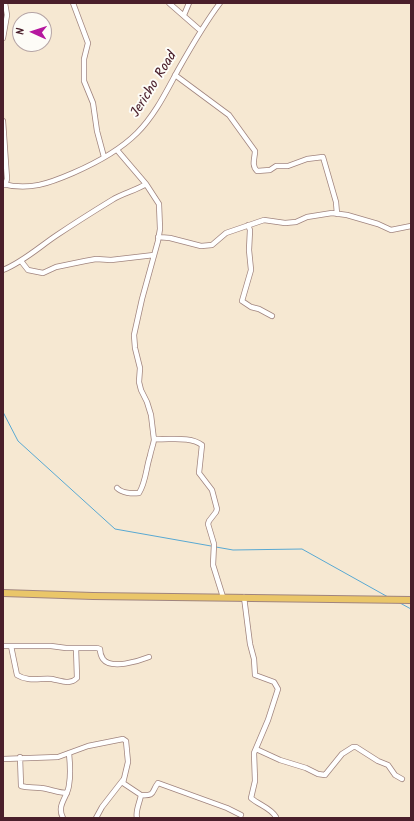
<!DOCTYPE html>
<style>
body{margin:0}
#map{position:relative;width:414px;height:821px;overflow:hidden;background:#f6e8d2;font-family:Kalam,sans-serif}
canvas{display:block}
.frame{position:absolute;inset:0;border:4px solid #4a1f2b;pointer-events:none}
.north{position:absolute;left:12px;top:12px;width:40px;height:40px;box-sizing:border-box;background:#fdfcf7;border:1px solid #b5a4a5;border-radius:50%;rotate:273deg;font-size:11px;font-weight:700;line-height:16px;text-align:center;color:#4a1f2b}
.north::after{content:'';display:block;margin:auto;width:14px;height:18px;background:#b5179e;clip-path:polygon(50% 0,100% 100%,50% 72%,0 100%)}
</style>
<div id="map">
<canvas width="414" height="821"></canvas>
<div class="frame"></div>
<div class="north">N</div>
</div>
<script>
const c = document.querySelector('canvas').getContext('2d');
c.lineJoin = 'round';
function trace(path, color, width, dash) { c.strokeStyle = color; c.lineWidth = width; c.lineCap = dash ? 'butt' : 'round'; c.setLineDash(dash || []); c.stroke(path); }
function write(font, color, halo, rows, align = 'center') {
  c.font = font + ' Kalam,sans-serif'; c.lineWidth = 4; c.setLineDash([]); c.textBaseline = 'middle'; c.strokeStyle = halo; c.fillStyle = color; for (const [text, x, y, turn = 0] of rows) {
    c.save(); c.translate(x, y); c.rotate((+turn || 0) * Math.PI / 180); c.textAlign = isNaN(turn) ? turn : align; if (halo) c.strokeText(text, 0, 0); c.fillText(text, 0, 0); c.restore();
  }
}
trace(new Path2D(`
 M 3,412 L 18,441 L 115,529 L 211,546
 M 216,547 L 233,550 L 302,549 L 388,597
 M 400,603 L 411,609`), '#58a8d2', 1);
const minor = new Path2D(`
 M 73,3 L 88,43 L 84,59 L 84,81 L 93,103 L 97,131 L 104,157
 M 169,3 L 201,31
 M 184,15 L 189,3
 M 3,38 L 7,15 L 5,3
 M 175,75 L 229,115 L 255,151 C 255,158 251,165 257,171 L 270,170 L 276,166 L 288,166 L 307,159 L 323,157 L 336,202 L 337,214
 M 3,121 L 7,179 L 5,185
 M 117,150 L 146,184 L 159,204 L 160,229 L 158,241 L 142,299 L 134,335 L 135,348 L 140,368 L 139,382 L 141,390 L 147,402 L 151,415 L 154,440
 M 3,184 C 29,191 50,183 73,173 C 96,163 119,151 137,133 C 155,115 166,92 178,70 C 191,47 204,24 220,3
 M 248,225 L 250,230 L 249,250 L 251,270 L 242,301 L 251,307 L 259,309 L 272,316
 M 158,237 L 170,238 L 201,246 L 212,245 L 226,233 L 264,220 L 285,223 L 296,222 L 307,217 L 332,213 L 347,215 L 378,224 L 391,230 L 411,226
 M 21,261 L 28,270 L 43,273 L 56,267 L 85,261 L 96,259 L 111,260 L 154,255
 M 3,270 C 23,262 39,247 57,235 C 75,223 94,211 112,200 C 123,193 135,191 146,184
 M 117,488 C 122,493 132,494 139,493 C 146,482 146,468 150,456 C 151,450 153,446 154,440 L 156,439 C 170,440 190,436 202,445 L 199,473 L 212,490 L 217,509 L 216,512 L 209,521 L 208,524 L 214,544 L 213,565 L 223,597
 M 244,597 L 250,644 L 254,659 L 255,675 L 274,682 L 278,689 L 268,720 L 254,753 L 255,781 L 251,798 C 259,805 271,808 276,817 L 275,818
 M 3,646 L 51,646 L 66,648 L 97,648 L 100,649 C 100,652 101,656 103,659 C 111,670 139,661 149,657
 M 11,646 L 17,675 C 28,682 40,678 52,679 C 57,680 63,682 68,682 C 72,682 74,681 77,678 L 76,648
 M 256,749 L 280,760 L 306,768 L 318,774 L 325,775 L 342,754 L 353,747 L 356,747 L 378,761 L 388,765 L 395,775 L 402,779
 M 20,757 L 21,786 C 28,788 34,787 41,788 C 50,789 58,793 67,793
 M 3,759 L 58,757 L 88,746 L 123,739 L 126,741 L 128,762 L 123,783 L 141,795 C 140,802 135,811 137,818
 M 141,795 C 156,796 151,792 158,783 L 227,808 L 241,815
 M 63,818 C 56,805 68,797 69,785 C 71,774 70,763 69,753
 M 96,818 L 102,807 L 123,780`);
const major = new Path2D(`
 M 3,593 L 93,596 L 411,600`);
trace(minor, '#a0847e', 6);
trace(major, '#a0847e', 8);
trace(minor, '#fff', 4.5);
trace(major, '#eac669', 6);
write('14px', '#4a1f2b', '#fdfcf7', [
 ["Jericho Road",155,85,-58]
]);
</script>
